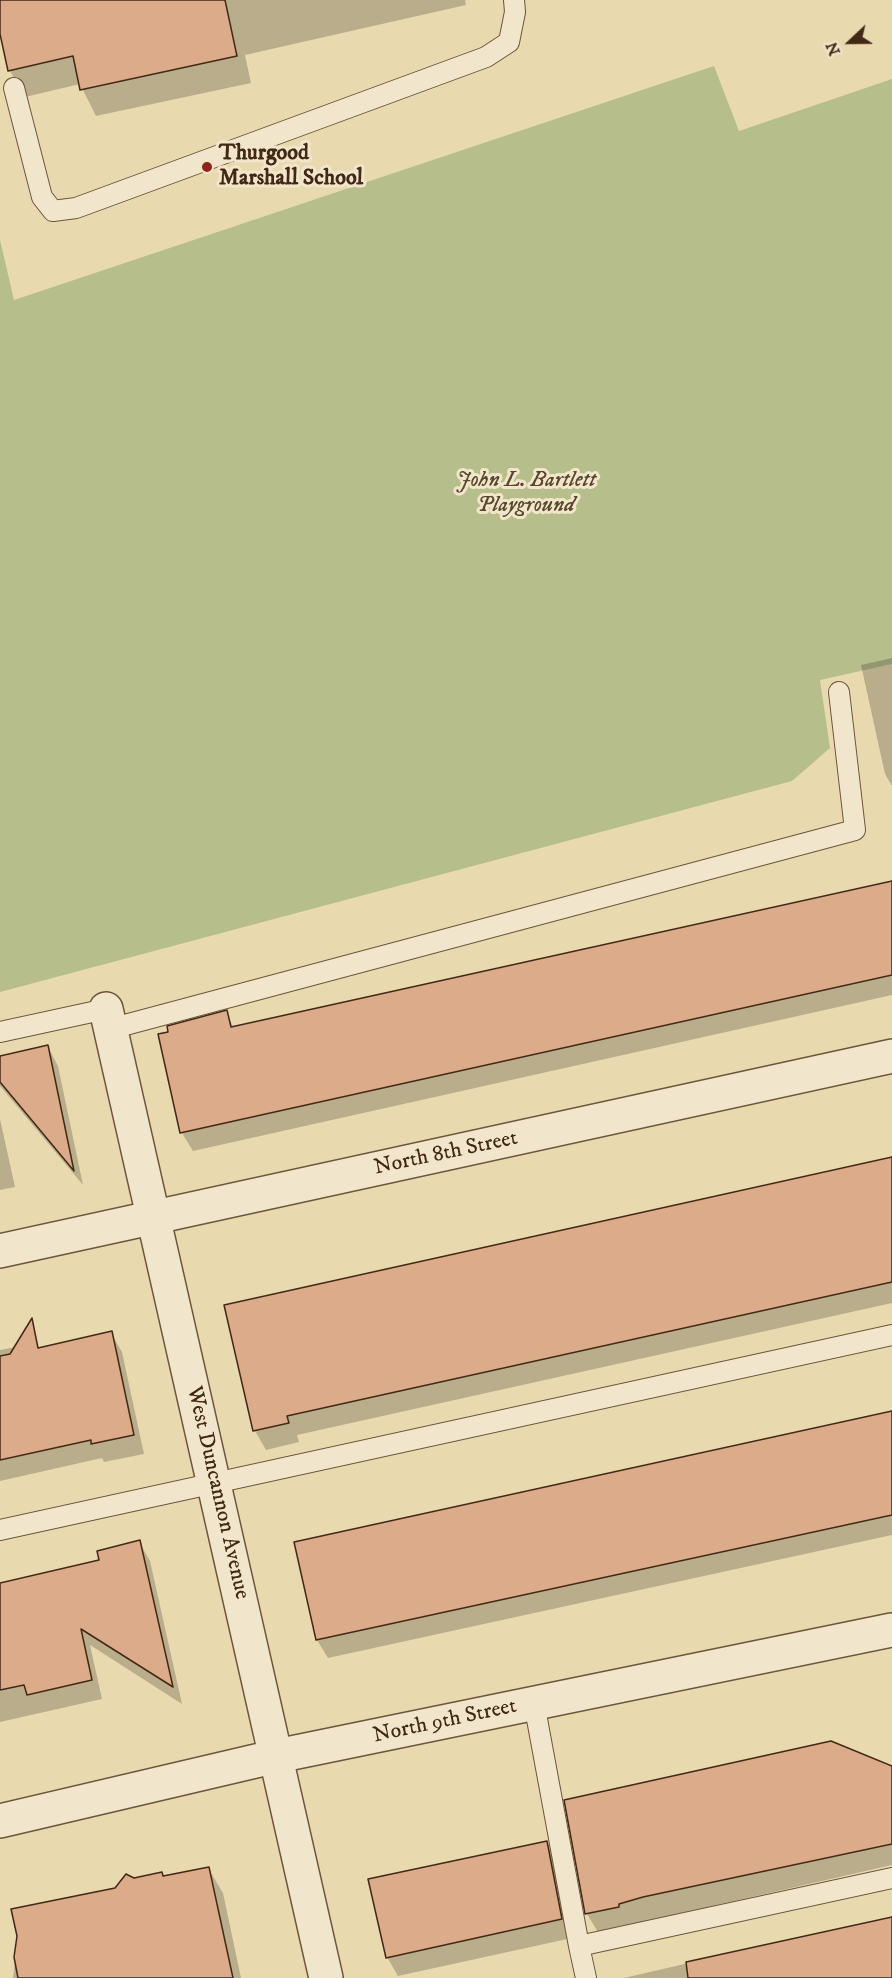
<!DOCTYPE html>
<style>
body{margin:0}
#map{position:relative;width:892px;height:1978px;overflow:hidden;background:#e9d9af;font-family:"IM FELL DW Pica",serif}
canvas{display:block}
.north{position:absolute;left:820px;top:12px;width:60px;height:60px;-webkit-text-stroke:4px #f1e6cb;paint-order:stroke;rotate:248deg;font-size:16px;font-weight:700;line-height:24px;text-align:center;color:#422916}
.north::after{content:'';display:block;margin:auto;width:21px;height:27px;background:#422916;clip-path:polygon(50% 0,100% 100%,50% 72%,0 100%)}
</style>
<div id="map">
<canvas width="892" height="1978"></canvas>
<div class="north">N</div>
</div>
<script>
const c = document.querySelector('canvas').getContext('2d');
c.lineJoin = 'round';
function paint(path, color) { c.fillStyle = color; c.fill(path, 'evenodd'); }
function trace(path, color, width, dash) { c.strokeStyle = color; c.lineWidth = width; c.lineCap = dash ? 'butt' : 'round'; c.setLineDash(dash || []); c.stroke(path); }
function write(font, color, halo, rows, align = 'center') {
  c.font = font + ' "IM FELL DW Pica",serif'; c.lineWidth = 6; c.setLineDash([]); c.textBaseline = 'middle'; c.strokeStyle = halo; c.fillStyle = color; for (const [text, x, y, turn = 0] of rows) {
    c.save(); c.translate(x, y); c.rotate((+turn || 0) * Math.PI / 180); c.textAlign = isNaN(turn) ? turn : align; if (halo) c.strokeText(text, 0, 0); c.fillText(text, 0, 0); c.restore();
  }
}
paint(new Path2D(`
 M 714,66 L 739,131 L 892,79 L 892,664 L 820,680 L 830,748 L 792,781 L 0,992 L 0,240 L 14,300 Z`), '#b6bf8b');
paint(new Path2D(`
 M 0,0 L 465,0 L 466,5 L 245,55 L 251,83 L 96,116 L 80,84 L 25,97 L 10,71 L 0,27 Z
 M 892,658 L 892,786 L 885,774 L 861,665 Z
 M 892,883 L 892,995 L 193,1151 L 182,1133 L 225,1012 L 234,1028 Z
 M 48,1047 L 58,1066 L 83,1185 L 0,1086 L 0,1057 Z
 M 0,1119 L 15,1187 L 0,1190 Z
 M 892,1160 L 892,1303 L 297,1435 L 299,1442 L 266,1450 L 255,1431 L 226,1306 Z
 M 111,1333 L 122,1352 L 144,1454 L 104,1462 L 102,1458 L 0,1481 L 0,1350 L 36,1343 L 40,1349 Z
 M 892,1411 L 892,1535 L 328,1658 L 317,1640 Z
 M 139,1542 L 150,1561 L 182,1704 L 90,1645 L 102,1699 L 0,1722 L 0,1585 L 101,1562 Z
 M 892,1767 L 892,1865 L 598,1932 L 587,1914 L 566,1802 Z
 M 547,1842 L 557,1861 L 572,1938 L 398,1976 L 387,1957 Z
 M 208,1868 L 223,1893 L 241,1978 L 13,1978 L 18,1936 L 134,1879 L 164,1878 Z
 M 892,1918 L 892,1978 L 624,1978 L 745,1950 Z`), '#0003');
const building = new Path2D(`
 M 0,0 L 225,0 L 237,56 L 80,90 L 73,56 L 8,71 L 0,34 Z
 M 892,881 L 892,975 L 180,1133 L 158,1034 L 168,1032 L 167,1026 L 227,1010 L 231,1027 Z
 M 48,1045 L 74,1171 L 0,1082 L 0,1056 Z
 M 892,1157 L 892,1282 L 287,1416 L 289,1423 L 253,1431 L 224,1305 Z
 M 32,1318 L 38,1348 L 112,1331 L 134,1435 L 91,1444 L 91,1440 L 0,1460 L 0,1356 L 10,1354 Z
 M 892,1411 L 892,1515 L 316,1640 L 294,1542 Z
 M 140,1540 L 173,1687 L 81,1629 L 92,1680 L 27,1695 L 24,1685 L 0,1690 L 0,1583 L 99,1560 L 97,1551 Z
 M 831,1741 L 892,1766 L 892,1844 L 643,1897 L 619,1904 L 619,1907 L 585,1914 L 564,1800 Z
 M 547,1841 L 562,1919 L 386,1958 L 368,1879 Z
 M 209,1867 L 233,1978 L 18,1978 L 14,1957 L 17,1936 L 11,1909 L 115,1888 L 126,1874 L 134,1878 L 162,1872 L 163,1876 Z
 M 892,1917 L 892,1978 L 688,1978 L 686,1962 Z`);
paint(building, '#dcab89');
trace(building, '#422916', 1.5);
const service = new Path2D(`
 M 14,88 L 42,197 L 53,211 L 76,208 L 486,57 L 509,42 L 515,12 L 514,0
 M 110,1029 L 855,830 L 839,692
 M 0,1032 L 106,1009
 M 0,1530 L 892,1335
 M 534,1703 L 579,1946
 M 586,1978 L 579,1946 L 892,1878`);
const minor = new Path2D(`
 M 106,1009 L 326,1978
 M 0,1251 L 892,1056
 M 0,1821 L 277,1756 L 892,1630`);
trace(service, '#6c553c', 22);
trace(minor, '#6c553c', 36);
trace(service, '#f1e6cb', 20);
trace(minor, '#f1e6cb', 33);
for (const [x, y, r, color] of [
 [207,167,6,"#8f2418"]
]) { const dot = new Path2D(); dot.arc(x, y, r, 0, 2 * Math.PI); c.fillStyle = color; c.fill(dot); trace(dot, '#f1e6cb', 2); }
write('bold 22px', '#422916', '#f1e6cb', [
 ["Thurgood",219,154],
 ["Marshall School",219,179]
], 'left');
write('italic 22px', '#59472d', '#f1e6cb', [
 ["John L. Bartlett",526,481],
 ["Playground",526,506]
]);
write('22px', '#422916', '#f1e6cb', [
 ["North 8th Street",446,1154,-12],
 ["West Duncannon Avenue",217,1493,77],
 ["North 9th Street",445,1722,-12]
]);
</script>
